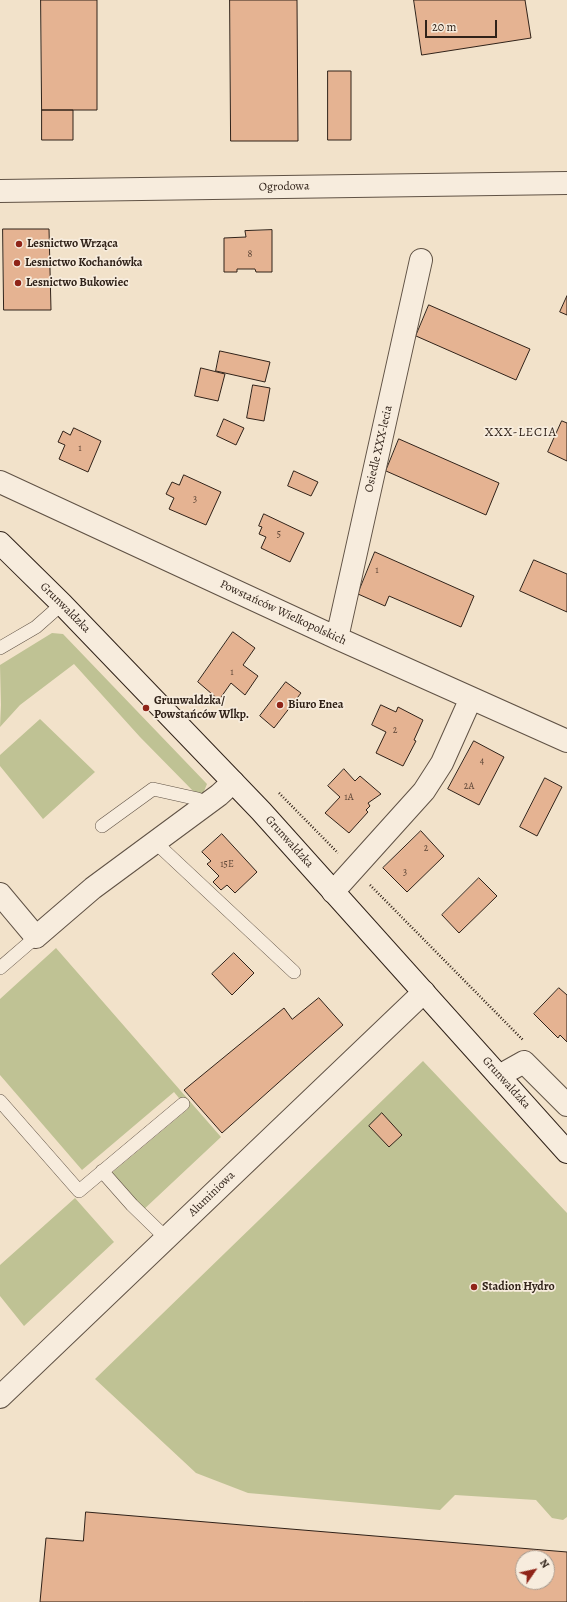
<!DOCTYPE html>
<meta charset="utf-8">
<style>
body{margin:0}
#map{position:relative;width:567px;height:1602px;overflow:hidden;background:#f2e2ca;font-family:Alegreya,serif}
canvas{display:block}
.north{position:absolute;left:515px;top:1550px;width:40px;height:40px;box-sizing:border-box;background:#f7ecdd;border:1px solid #a79b8f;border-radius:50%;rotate:56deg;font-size:11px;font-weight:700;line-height:16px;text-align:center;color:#302219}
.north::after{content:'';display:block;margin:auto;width:14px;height:18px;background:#8f2418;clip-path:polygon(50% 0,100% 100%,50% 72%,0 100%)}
.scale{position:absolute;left:425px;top:20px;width:72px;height:18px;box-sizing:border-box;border:2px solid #302219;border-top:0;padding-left:5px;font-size:12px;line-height:14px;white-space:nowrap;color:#302219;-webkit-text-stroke:3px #f7ecdd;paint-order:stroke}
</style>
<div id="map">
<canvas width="567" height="1602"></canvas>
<div class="north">N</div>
<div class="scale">20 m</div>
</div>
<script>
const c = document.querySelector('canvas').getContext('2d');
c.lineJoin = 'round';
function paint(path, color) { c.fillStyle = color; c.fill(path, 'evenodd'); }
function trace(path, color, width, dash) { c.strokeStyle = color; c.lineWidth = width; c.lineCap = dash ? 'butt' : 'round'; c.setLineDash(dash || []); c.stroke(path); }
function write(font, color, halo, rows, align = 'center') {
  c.font = font + ' Alegreya,serif'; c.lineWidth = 3.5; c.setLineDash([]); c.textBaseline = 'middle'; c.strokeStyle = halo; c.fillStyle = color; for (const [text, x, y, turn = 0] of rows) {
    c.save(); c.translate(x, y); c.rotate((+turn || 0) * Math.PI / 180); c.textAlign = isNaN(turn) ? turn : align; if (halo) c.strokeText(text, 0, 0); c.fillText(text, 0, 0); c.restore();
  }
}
paint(new Path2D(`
 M 52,633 L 63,634 L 207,784 L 202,796 L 197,795 L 140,737 L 74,664 L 20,705 L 0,727 L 1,705 L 0,665 Z
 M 40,719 L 95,772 L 43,819 L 0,766 L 0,755 Z
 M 56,948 L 221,1137 L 141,1212 L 108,1176 L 188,1109 L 174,1092 L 82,1170 L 0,1075 L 0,999 Z
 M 423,1061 L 567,1213 L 567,1517 L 563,1520 L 552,1518 L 536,1500 L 455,1495 L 440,1510 L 248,1493 L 196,1473 L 95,1379 Z
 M 75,1198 L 114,1242 L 24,1326 L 0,1296 L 0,1265 Z`), '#bfc294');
const building = new Path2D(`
 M 41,0 L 97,0 L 97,110 L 42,110 Z
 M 230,0 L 297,0 L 298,141 L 231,141 Z
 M 414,0 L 525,0 L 531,38 L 422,55 Z
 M 328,71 L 351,71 L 351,140 L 328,140 Z
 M 42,110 L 73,110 L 73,140 L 42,140 Z
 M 3,229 L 49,229 L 51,310 L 4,310 Z
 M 272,230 L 272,272 L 256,272 L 255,269 L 237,269 L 237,272 L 224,272 L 224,238 L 246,237 L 245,231 Z
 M 567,296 L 567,315 L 560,312 Z
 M 429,305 L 530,349 L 516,380 L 416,336 Z
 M 220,351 L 270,362 L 265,382 L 216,371 Z
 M 201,368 L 225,374 L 218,401 L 195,396 Z
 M 253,385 L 270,388 L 264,421 L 247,418 Z
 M 224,419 L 244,428 L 236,445 L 217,436 Z
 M 562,421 L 567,423 L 567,461 L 548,452 Z
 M 74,428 L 101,441 L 88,472 L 59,459 L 65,445 L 58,442 L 63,431 L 70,435 Z
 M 399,439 L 499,483 L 486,515 L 386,471 Z
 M 294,471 L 318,482 L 311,496 L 288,486 Z
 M 184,475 L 221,492 L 206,525 L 169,509 L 174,498 L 166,494 L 172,482 L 179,485 Z
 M 264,514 L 304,533 L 290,562 L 261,548 L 266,537 L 259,534 L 262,527 L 259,526 Z
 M 375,552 L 474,596 L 461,627 L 389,596 L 385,606 L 358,594 Z
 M 534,560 L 567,574 L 567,612 L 520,591 Z
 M 233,632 L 255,648 L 243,665 L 258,676 L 245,695 L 231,683 L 219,700 L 198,682 Z
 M 286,682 L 301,693 L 274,728 L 260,716 Z
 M 381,705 L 396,712 L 398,707 L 423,720 L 414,740 L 416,741 L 403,766 L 376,753 L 386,732 L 372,725 Z
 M 474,741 L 504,757 L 479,805 L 448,789 Z
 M 344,769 L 355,781 L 360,776 L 381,794 L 368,803 L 370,806 L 366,810 L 368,812 L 349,833 L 325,813 L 340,797 L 328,786 Z
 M 545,778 L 562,787 L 537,836 L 520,827 Z
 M 421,831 L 444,856 L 407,892 L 383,868 Z
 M 222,834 L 257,872 L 235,893 L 227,885 L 221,890 L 213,882 L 219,876 L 207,864 L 211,861 L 202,852 Z
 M 479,878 L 497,896 L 459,933 L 442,915 Z
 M 234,953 L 254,973 L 232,995 L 212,974 Z
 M 559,988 L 567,995 L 567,1042 L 560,1035 L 558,1038 L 534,1014 Z
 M 319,998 L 343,1025 L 222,1133 L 184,1090 L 284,1008 L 292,1019 Z
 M 382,1113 L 402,1135 L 389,1147 L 369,1126 Z
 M 86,1512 L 567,1552 L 567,1602 L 40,1602 L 46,1538 L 83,1541 ZM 523,1558 L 547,1558 L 547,1582 L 523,1582 Z`);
paint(building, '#e5b392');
trace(building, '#302219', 1);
const service = new Path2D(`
 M 0,648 L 36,627 L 62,604
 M 102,826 L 153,789 L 198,799 L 203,807
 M 155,842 L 294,972
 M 0,968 L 36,937
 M 0,1101 L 79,1191 L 183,1104
 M 102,1171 L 132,1205 L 166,1238`);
const minor = new Path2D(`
 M 0,191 L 567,183
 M 0,482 L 337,638 L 567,741
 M 337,638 L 421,260
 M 333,892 L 424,791 L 442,763 L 471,698
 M 0,894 L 36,937 L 93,888 L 219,795 L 233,782
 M 499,1076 L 524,1062 L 567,1105
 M 0,1397 L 424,992`);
const secondary = new Path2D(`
 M 0,543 L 62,604 L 261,811 L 567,1152`);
trace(service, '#605245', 14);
trace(minor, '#605245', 24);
trace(secondary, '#302219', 24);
trace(new Path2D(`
 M 279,793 L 338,853
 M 370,885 L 523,1040`), '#302219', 2.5, [1, 2]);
trace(service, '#f7ecdd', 13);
trace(minor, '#f7ecdd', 22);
trace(secondary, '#f7ecdd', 22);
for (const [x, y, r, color] of [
 [19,244,4,"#8f2418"],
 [17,263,4,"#8f2418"],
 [18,283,4,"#8f2418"],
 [280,705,4,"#8f2418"],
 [146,708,4,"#8f2418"],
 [474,1287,4,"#8f2418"]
]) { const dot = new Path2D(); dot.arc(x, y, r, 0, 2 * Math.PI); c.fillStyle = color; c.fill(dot); trace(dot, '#f7ecdd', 1.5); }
write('10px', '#5d4637', null, [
 ["8",250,255],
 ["1",80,449],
 ["3",195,500],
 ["5",279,535],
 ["1",377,571],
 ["1",232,673],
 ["2",395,731],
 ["4",482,762],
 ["2A",469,787],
 ["1A",349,798],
 ["2",426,849],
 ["15E",227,865],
 ["3",405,873]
]);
write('12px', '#302219', '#f7ecdd', [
 ["Ogrodowa",284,187,-1],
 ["Osiedle XXX-lecia",379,449,-77],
 ["Grunwaldzka",65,608,45],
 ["Powstańców Wielkopolskich",283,613,25],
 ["Grunwaldzka",289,842,48],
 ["Grunwaldzka",506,1083,48],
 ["Aluminiowa",212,1194,-44]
]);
write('bold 12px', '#302219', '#f7ecdd', [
 ["Lesnictwo Wrząca",27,244],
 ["Lesnictwo Kochanówka",25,263],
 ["Lesnictwo Bukowiec",26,283],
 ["Grunwaldzka/",154,701],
 ["Powstańców Wlkp.",154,715],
 ["Biuro Enea",288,705],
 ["Stadion Hydro",482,1287]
], 'left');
c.letterSpacing = '1px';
write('13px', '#302219', '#f7ecdd', [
 ["XXX-LECIA",521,433]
]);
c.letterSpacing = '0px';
</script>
